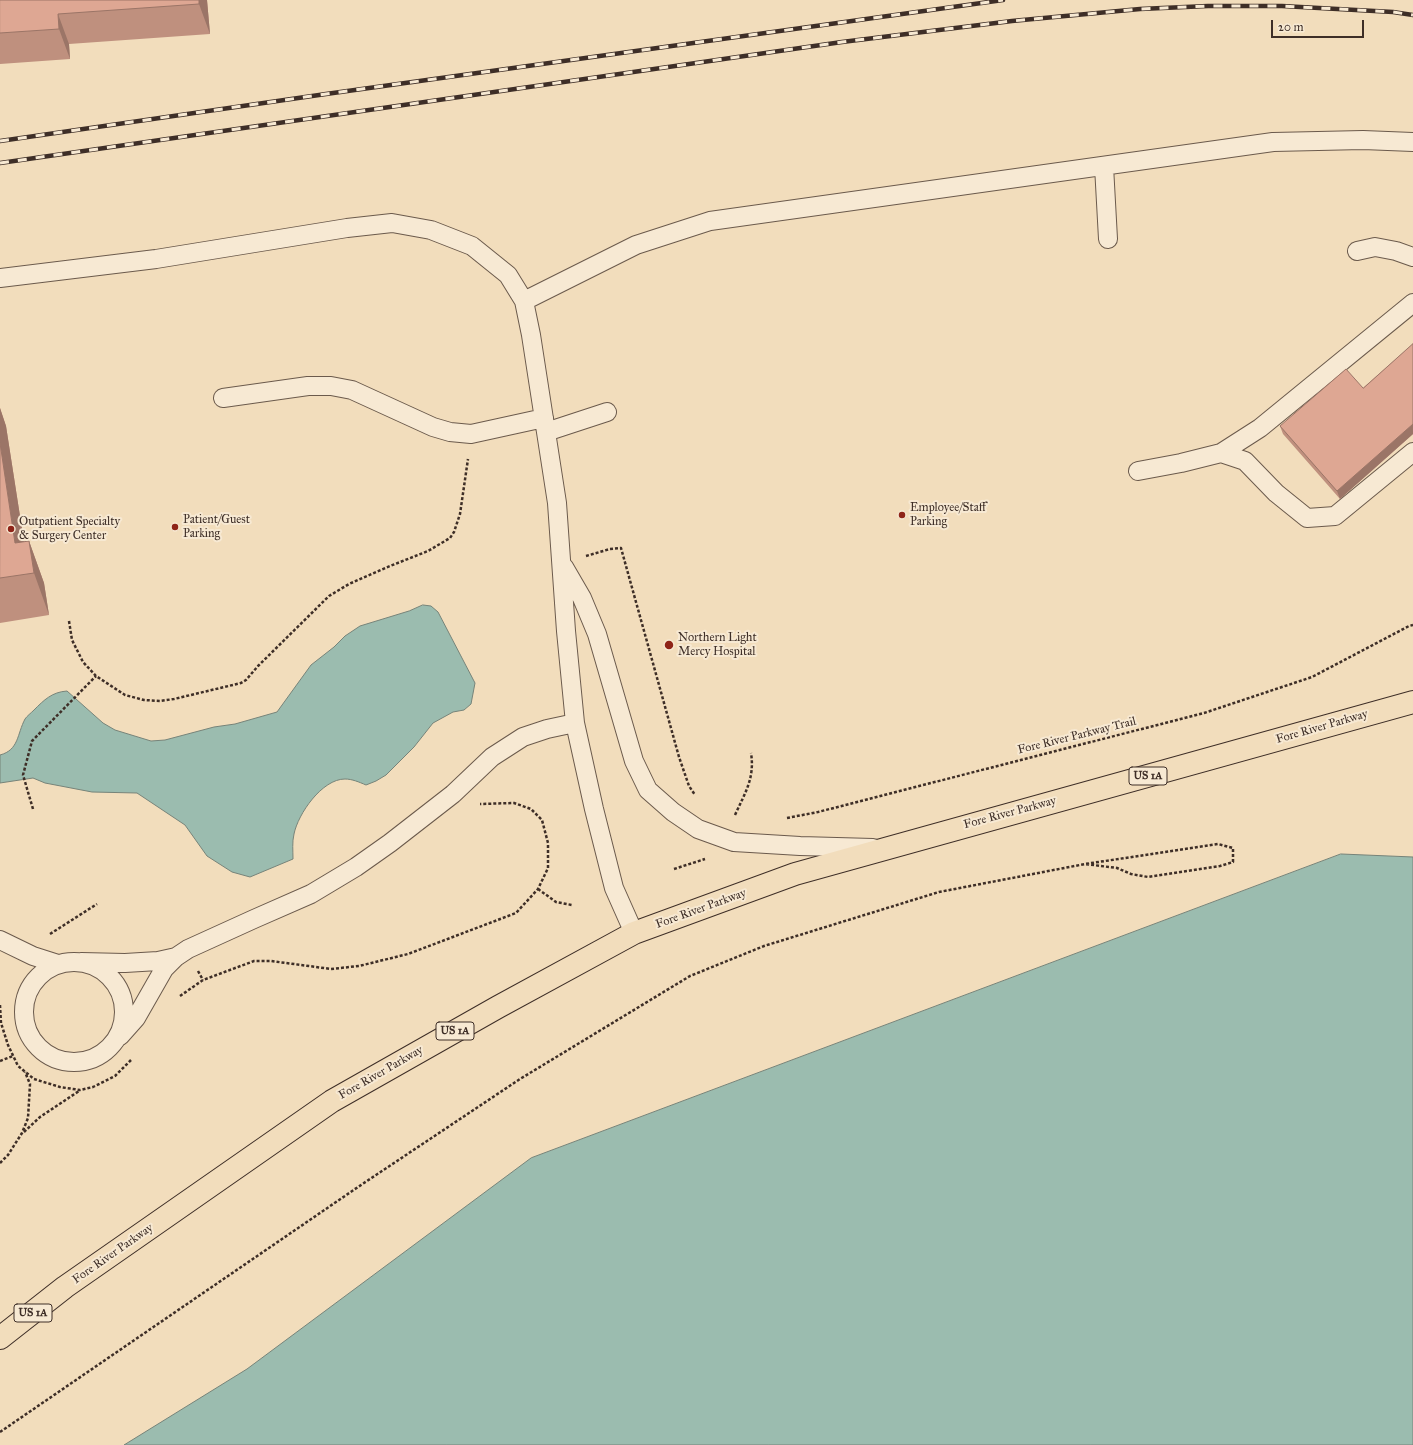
<!DOCTYPE html>
<style>
body{margin:0}
#map{position:relative;width:1413px;height:1445px;overflow:hidden;background:#f2ddbc;font-family:"IM FELL Great Primer",serif}
canvas{display:block}
.scale{position:absolute;left:1271px;top:20px;width:93px;height:18px;box-sizing:border-box;border:2px solid #3e2e27;border-top:0;padding-left:5px;font-size:12px;line-height:14px;white-space:nowrap;color:#3e2e27;-webkit-text-stroke:3px #f7e9d3;paint-order:stroke}
</style>
<div id="map">
<canvas width="1413" height="1445"></canvas>
<div class="scale">20 m</div>
</div>
<script>
const c = document.querySelector('canvas').getContext('2d');
c.lineJoin = 'round';
function paint(path, color) { c.fillStyle = color; c.fill(path, 'evenodd'); }
function trace(path, color, width, dash) { c.strokeStyle = color; c.lineWidth = width; c.lineCap = dash ? 'butt' : 'round'; c.setLineDash(dash || []); c.stroke(path); }
function write(font, color, halo, rows, align = 'center') {
  c.font = font + ' "IM FELL Great Primer",serif'; c.lineWidth = 4; c.setLineDash([]); c.textBaseline = 'middle'; c.strokeStyle = halo; c.fillStyle = color; for (const [text, x, y, turn = 0] of rows) {
    c.save(); c.translate(x, y); c.rotate((+turn || 0) * Math.PI / 180); c.textAlign = isNaN(turn) ? turn : align; if (halo) c.strokeText(text, 0, 0); c.fillText(text, 0, 0); c.restore();
  }
}
const water = new Path2D(`
 M 423,605 L 431,606 L 438,612 L 475,683 L 471,704 L 464,710 L 453,712 L 433,723 L 414,747 L 386,775 L 376,781 L 366,785 C 359,782 352,779 345,779 C 322,779 298,814 294,834 C 292,842 293,851 293,859 L 250,877 L 232,872 L 207,856 L 185,825 L 137,793 L 92,792 L 45,783 L 33,778 L 0,783 L 0,755 C 19,750 17,734 25,719 C 27,716 31,713 34,710 C 44,700 52,692 67,691 L 103,723 L 115,730 L 151,741 L 165,740 L 214,727 L 235,724 L 277,712 L 311,665 L 334,647 L 345,636 L 360,626 L 409,611 Z
 M 1341,854 L 1413,857 L 1413,1445 L 124,1445 L 247,1369 L 531,1158 Z`);
paint(water, '#9bbcaf');
trace(water, '#768379', 1);
const service = new Path2D(`
 M 1104,166 L 1108,239
 M 1357,251 L 1375,247 L 1396,251 L 1413,257
 M 0,278 L 156,259 L 347,228 L 392,223 L 431,230 L 472,246 L 508,275 L 524,301 L 531,335 L 546,432 L 557,503 L 566,631 L 575,723 L 594,809 L 614,888 L 634,933
 M 524,301 L 636,245 L 710,221 L 1273,142 L 1363,140 L 1413,142
 M 223,398 L 308,386 L 331,386 L 352,390 L 433,427 L 450,432 L 471,434 L 544,418
 M 546,432 L 607,412
 M 1221,453 L 1245,461 L 1276,493 L 1307,518 L 1335,516 L 1413,452
 M 1138,471 L 1181,463 L 1221,453 L 1260,428 L 1413,303
 M 564,567 L 582,598 L 597,634 L 634,761 L 648,790 L 673,812 L 698,829 L 734,842 L 800,846 L 873,848
 M 0,940 L 33,956 L 58,964
 M24 1012a50 50 0 1 1 100 0a50 50 0 1 1-100 0Z
 M 81,962 L 125,963 L 158,961 L 176,957 L 188,949 L 254,919 L 311,894 L 356,867 L 390,843 L 453,794 L 492,757 L 523,737 L 547,729 L 575,723
 M 120,1036 L 136,1018 L 164,969 L 176,957`);
const primary = new Path2D(`
 M 0,1338 L 65,1287 L 332,1101 L 498,1007 L 634,933 L 795,874 L 1413,702`);
trace(service, '#6b5a4c', 20);
trace(primary, '#3e2e27', 24);
trace(new Path2D(`
 M 586,556 L 610,549 L 621,548 L 679,757 L 689,786 L 695,795
 M 69,621 L 72,640 L 83,662 L 96,676 L 125,695 L 144,700 L 160,701 L 174,699 L 241,683 L 246,680 L 258,666 L 329,596 L 349,584 L 390,566 L 428,551 L 450,538 L 454,532 L 460,514 L 468,459
 M 33,809 L 23,775 L 32,741 L 96,676
 M 735,815 C 745,793 755,778 751,753
 M 787,818 L 818,812 L 1204,713 L 1312,677 L 1409,626 L 1413,625
 M 674,869 L 705,859
 M 538,889 L 556,902 L 572,905
 M 50,934 L 97,904
 M 198,971 L 203,980
 M 180,996 L 203,980 L 254,961 L 271,961 L 331,969 L 359,966 L 408,954 L 516,913 L 538,889 L 548,868 L 548,843 L 542,820 L 531,809 L 514,803 L 480,804
 M 0,1005 L 1,1023 L 8,1045 L 18,1066 L 34,1079 L 60,1087 L 80,1090 L 93,1087 L 115,1076 L 131,1060
 M 0,1061 L 13,1056
 M 24,1132 L 40,1117 L 79,1091
 M 0,1163 L 8,1155 L 22,1133 L 28,1118 L 30,1084 L 25,1072
 M 0,1432 L 358,1187 L 520,1079 L 690,976 L 764,946 L 939,892 L 1085,864 L 1218,844 L 1233,848 L 1233,862 L 1220,866 L 1148,877 L 1131,874 L 1117,868 L 1085,864`), '#3e2e27', 2.5, [3, 2]);
trace(service, '#f7e9d3', 18);
trace(primary, '#f2ddbc', 22);
const rail = new Path2D(`
 M 0,141 L 326,94 L 1003,0
 M 0,163 L 842,42 L 1012,21 L 1140,9 L 1208,6 L 1282,6 L 1393,12 L 1413,15`);
trace(rail, '#3e2e27', 4.5);
trace(rail, '#f7e9d3', 3, [9]);
paint(new Path2D(`
 M 0,0 L 207,0 L 210,34 L 69,44 L 70,59 L 0,64 Z
 M 1413,344 L 1413,434 L 1340,499 L 1283,434 L 1280,426 L 1363,388 Z
 M 0,408 L 6,426 L 24,542 L 29,541 L 44,583 L 49,615 L 0,623 Z`), '#bf907e');
paint(new Path2D(`
 M 199,0 L 207,0 L 210,34 L 199,4 Z
 M 58,14 L 69,44 L 70,59 L 59,29 Z
 M 0,408 L 6,426 L 29,574 L 15,543 L 0,443 Z
 M 1413,424 L 1413,434 L 1340,499 L 1337,491 Z
 M 29,541 L 44,583 L 49,615 L 34,573 Z`), '#9b7567');
const building = new Path2D(`
 M 0,0 L 199,0 L 199,4 L 58,14 L 59,29 L 0,33 Z
 M 1413,344 L 1413,424 L 1337,491 L 1280,426 L 1346,369 L 1363,388 Z
 M 0,443 L 15,543 L 29,541 L 34,573 L 0,578 Z`);
paint(building, '#dea793');
trace(building, '#9b7567', 1);
for (const [x, y, r, color] of [
 [902,515,4,"#8f2418"],
 [175,527,4,"#8f2418"],
 [11,529,4,"#8f2418"],
 [669,645,5,"#8f2418"]
]) { const dot = new Path2D(); dot.arc(x, y, r, 0, 2 * Math.PI); c.fillStyle = color; c.fill(dot); trace(dot, '#f7e9d3', 1.5); }
for (const [x, y, w] of [
 [1148,776,38],
 [455,1031,38],
 [33,1313,38]
]) { const box = new Path2D(); box.roundRect(x - w / 2, y - 9, w, 18, 3); c.fillStyle = '#f7e9d3'; c.fill(box); trace(box, '#3e2e27', 1); }
write('bold 11px', '#3e2e27', null, [
 ["US 1A",1148,776],
 ["US 1A",455,1031],
 ["US 1A",33,1313]
]);
write('12px', '#3e2e27', '#f7e9d3', [
 ["Employee/Staff",910,508],
 ["Parking",910,522],
 ["Patient/Guest",183,520],
 ["Parking",183,534],
 ["Outpatient Specialty",19,522],
 ["& Surgery Center",19,536],
 ["Northern Light",678,638],
 ["Mercy Hospital",678,652]
], 'left');
write('12px', '#3e2e27', '#f7e9d3', [
 ["Fore River Parkway",1322,727,-16],
 ["Fore River Parkway Trail",1077,736,-14],
 ["Fore River Parkway",1010,813,-15],
 ["Fore River Parkway",701,909,-20],
 ["Fore River Parkway",381,1073,-30],
 ["Fore River Parkway",113,1254,-35]
]);
</script>
